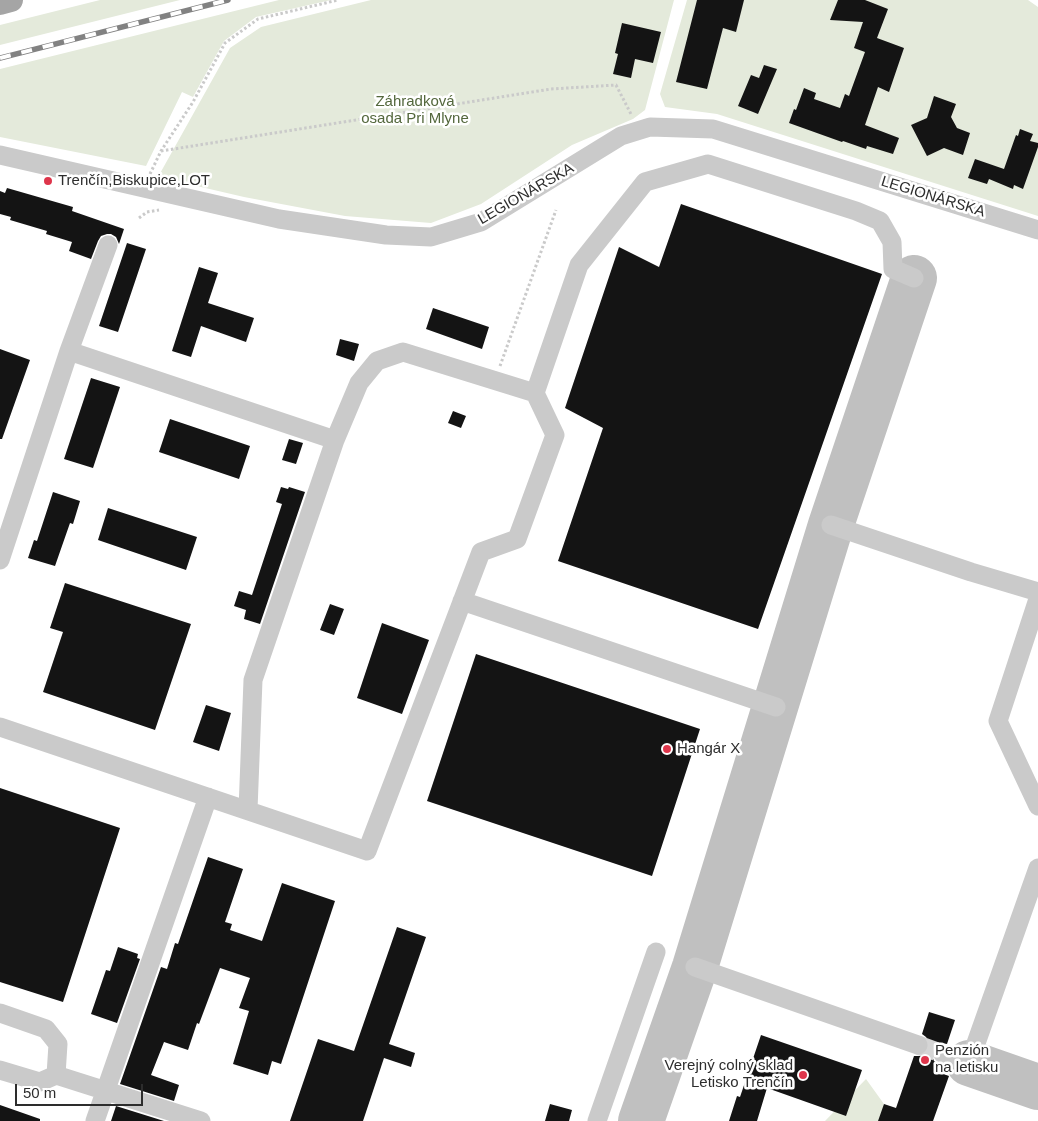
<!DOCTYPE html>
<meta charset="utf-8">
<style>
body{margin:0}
#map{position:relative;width:1038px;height:1121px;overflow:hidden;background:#fff;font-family:Arial,sans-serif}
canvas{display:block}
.scale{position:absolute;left:15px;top:1084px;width:128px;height:22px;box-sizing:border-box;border:2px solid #2d2d2d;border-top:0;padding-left:6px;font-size:15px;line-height:18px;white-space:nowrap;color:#2d2d2d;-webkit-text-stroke:4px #fff;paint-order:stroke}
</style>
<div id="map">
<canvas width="1038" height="1121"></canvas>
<div class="scale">50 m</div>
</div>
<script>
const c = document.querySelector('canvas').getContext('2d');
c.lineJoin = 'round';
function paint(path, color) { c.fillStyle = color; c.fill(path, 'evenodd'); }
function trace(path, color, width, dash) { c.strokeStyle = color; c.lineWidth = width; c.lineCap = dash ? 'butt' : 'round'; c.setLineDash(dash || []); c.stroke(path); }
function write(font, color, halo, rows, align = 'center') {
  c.font = font + ' Arial,sans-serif'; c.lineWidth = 5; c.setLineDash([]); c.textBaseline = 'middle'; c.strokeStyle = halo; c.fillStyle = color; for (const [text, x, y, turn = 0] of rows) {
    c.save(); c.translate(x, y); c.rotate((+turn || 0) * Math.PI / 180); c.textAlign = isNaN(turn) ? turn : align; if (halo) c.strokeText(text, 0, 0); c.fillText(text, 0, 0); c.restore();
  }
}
paint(new Path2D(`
 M 100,0 L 180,0 L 0,45 L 0,25 Z
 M 279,0 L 331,0 L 256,17 L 224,41 L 193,97 L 182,92 L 146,166 L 0,137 L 0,69 Z
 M 371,0 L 674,0 L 645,110 L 633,119 L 572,145 L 481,204 L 431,223 L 345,216 L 244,197 L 158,177 L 230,48 L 261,27 Z
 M 687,0 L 1028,0 L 1038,7 L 1038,216 L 717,114 L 665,107 L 660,94 Z
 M 866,1079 L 884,1104 L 887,1121 L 825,1121 Z`), '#e4eadb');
trace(new Path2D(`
 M 969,1063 L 1038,1087
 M 641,1121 L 695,967 L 831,525 L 914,278`), '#c0c0c0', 46);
paint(new Path2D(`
 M 697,0 L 744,0 L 736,32 L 723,28 L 707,89 L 676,82 Z
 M 838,0 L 865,0 L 888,9 L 877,38 L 904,48 L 889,92 L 878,87 L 865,125 L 899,138 L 893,154 L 867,146 L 866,149 L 843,141 L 842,142 L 789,123 L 794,109 L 796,110 L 804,88 L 816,93 L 814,99 L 840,108 L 845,94 L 849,96 L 865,52 L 854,48 L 863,22 L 830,20 Z
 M 622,23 L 661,32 L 653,63 L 635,59 L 631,78 L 613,74 L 618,54 L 615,53 Z
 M 764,65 L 777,69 L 758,114 L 738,106 L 751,75 L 759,78 Z
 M 934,96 L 956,104 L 951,117 L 957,128 L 970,133 L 963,155 L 944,148 L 927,156 L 911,125 L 927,118 Z
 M 1020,129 L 1033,134 L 1030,141 L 1038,143 L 1038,147 L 1023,189 L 1014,185 L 1013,189 L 989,179 L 987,184 L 968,178 L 975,159 L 1004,169 L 1016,135 L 1018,136 Z
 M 7,188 L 73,207 L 72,211 L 124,229 L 119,244 L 116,237 L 111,234 L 107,234 L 101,236 L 98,241 L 91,259 L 69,251 L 72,242 L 46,234 L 47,231 L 10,220 L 11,217 L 0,214 L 0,191 L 5,193 Z
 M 681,204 L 882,274 L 758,629 L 558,561 L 603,428 L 565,408 L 619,247 L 659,267 Z
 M 127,243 L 146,249 L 118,332 L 99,326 Z
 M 199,267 L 218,273 L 208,303 L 254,318 L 246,342 L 201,326 L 191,357 L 172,351 Z
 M 433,308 L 489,327 L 482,349 L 426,329 Z
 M 340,339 L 359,344 L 354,361 L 336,355 Z
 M 0,349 L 30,360 L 2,439 L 0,439 Z
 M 91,378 L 120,387 L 93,468 L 64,459 Z
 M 453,411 L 466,416 L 461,428 L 448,423 Z
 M 170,419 L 250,446 L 239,479 L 159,452 Z
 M 289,439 L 303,443 L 296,464 L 282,460 Z
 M 281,487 L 288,489 L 289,487 L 305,492 L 260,624 L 244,619 L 246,610 L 234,606 L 239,591 L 252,595 L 282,504 L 276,502 Z
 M 53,492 L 80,501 L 73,524 L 70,523 L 55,566 L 28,558 L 34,540 L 37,541 Z
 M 108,508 L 197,537 L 186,570 L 98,540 Z
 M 65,583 L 191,624 L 155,730 L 43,692 L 63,632 L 50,628 Z
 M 330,604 L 344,609 L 334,635 L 320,630 Z
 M 382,623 L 429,640 L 402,714 L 357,698 Z
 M 476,654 L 700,729 L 652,876 L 427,801 Z
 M 206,705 L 231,713 L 219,751 L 193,742 Z
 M 0,788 L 120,828 L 63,1002 L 0,982 Z
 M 208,857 L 243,869 L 225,922 L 232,924 L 230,930 L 262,941 L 282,883 L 335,901 L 281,1064 L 272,1061 L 268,1075 L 233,1064 L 249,1011 L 239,1008 L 250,978 L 220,968 L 199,1024 L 197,1023 L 188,1050 L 164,1042 L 151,1075 L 179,1085 L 174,1101 L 120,1084 L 161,967 L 167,969 L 175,943 L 178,944 Z
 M 397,927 L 426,937 L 389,1044 L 415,1053 L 411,1067 L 384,1058 L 363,1121 L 290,1121 L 318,1039 L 354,1051 Z
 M 118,947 L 138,954 L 137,958 L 140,959 L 117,1023 L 91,1014 L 106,970 L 110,971 Z
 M 929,1012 L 955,1020 L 947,1044 L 941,1043 L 936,1045 L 932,1051 L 932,1056 L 934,1061 L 940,1065 L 938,1072 L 949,1076 L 933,1121 L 878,1121 L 884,1104 L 896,1108 L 914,1056 L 921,1056 L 925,1054 L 928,1049 L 929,1042 L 926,1037 L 922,1034 Z
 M 761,1035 L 862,1070 L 846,1116 L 767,1088 L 757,1121 L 729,1121 L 737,1096 L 740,1097 Z
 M 550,1104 L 572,1110 L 569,1121 L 545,1121 Z
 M 0,1105 L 40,1119 L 40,1121 L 0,1121 Z
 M 116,1106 L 164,1121 L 111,1121 Z`), '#141414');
trace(new Path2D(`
 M 918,1045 L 943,1054`), '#d5d5d5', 19, [19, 9]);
trace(new Path2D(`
 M 161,151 L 551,89 L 616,85 L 632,116
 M 150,174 L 161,151 L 193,102 L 225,43 L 258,19 L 338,0
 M 139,218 L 147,212 L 159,210
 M 500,366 L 556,210`), '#cacaca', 3, [2.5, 2.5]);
trace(new Path2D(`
 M 0,155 L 279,219 L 386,235 L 431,237 L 481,222 L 621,136 L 650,127 L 713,129 L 1038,230
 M 69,351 L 335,440
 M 831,525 L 971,572 L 1038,592
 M 0,560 L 69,351 L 108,245
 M 1038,599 L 998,721 L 1038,806
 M 462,601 L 776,707
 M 0,727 L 367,851 L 481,552 L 517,539 L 555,435 L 535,393 L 579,265 L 645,182 L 708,164 L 856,211 L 880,221 L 892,242 L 893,269 L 914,278
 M 248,810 L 253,680 L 335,440 L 359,383 L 377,361 L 403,352 L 535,393
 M 695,967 L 918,1045
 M 0,1013 L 46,1029 L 58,1044 L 56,1075
 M 943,1054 L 969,1063 L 1038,868
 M 0,1070 L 40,1082 L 56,1075 L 201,1121
 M 95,1121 L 208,797
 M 597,1121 L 656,952`), '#cacaca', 19);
trace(new Path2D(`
 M 0,3 L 11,0`), '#a5a5a5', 24);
const rail = new Path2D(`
 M 0,58 L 228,0`);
trace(rail, '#828282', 5.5);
trace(rail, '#fff', 4, [11]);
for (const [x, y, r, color] of [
 [48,181,5,"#de354b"],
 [667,749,5,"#de354b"],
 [925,1060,5,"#de354b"],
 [803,1075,5,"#de354b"]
]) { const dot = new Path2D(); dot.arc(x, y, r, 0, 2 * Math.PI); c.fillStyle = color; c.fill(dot); trace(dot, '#fff', 2); }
write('15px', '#53673c', '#fff', [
 ["Záhradková",415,102],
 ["osada Pri Mlyne",415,119]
]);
write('15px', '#2d2d2d', '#fff', [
 ["Trenčín,Biskupice,LOT",58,181],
 ["Hangár X",677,749],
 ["Penzión",935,1051],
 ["na letisku",935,1068],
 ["Verejný colný sklad",793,1066,"right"],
 ["Letisko Trenčín",793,1083,"right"]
], 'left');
write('15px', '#2d2d2d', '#fff', [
 ["LEGIONÁRSKA",526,194,-30],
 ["LEGIONÁRSKA",933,197,17]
]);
</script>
